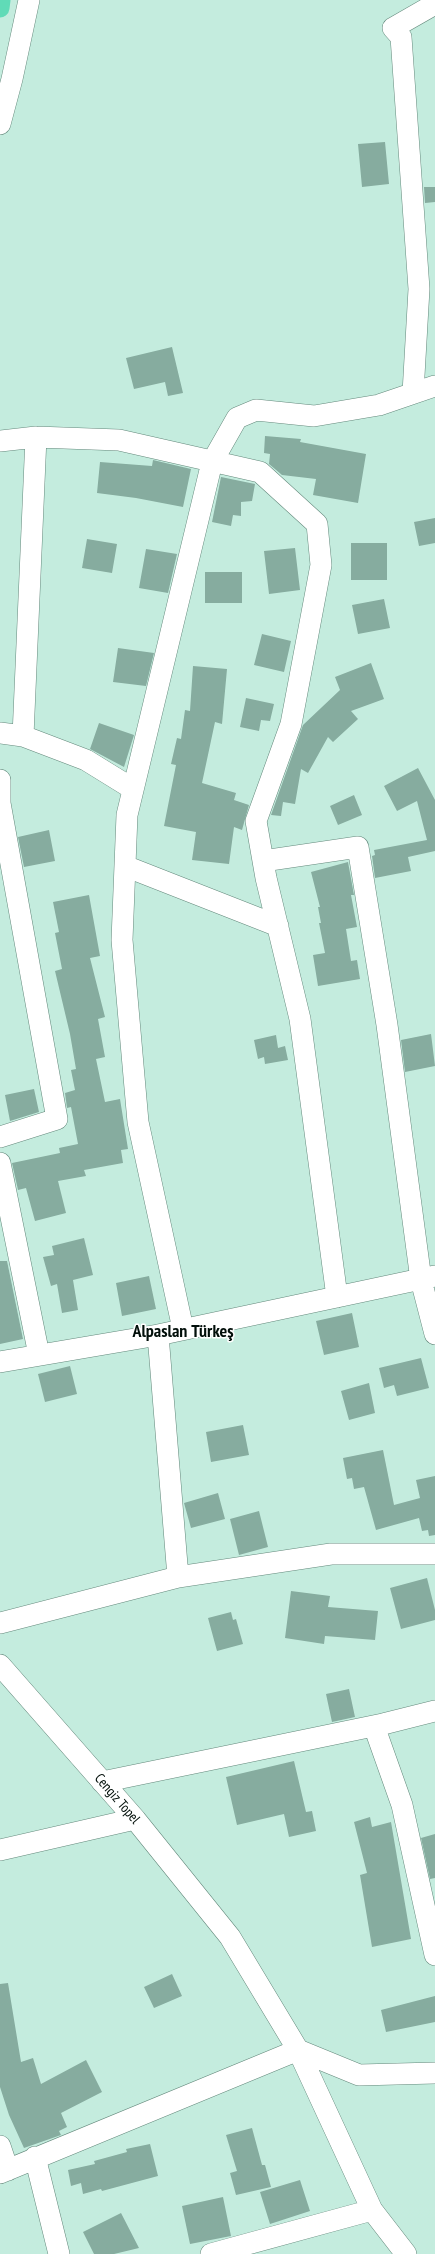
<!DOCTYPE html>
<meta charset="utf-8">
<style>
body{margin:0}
canvas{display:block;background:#c4ecde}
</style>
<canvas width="435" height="2254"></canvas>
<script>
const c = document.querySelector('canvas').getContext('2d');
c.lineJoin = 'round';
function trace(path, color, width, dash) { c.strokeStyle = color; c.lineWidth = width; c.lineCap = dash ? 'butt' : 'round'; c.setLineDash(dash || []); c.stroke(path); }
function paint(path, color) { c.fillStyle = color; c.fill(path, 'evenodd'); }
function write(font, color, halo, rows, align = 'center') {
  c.font = font + ' "PT Sans Narrow",sans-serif'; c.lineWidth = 3; c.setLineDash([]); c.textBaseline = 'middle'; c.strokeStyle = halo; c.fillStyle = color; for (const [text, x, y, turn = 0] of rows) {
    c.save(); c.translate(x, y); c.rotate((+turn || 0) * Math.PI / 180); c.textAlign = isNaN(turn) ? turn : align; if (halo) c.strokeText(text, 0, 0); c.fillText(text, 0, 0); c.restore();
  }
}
trace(new Path2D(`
 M 0,8 L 1,0`), '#60dbb7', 19);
paint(new Path2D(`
 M 385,142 L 389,184 L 362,187 L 358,144 Z
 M 424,187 L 435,187 L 435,202 L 425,203 Z
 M 172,347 L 183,393 L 168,396 L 165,382 L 134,389 L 126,358 Z
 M 265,436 L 301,439 L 300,442 L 366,454 L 358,503 L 313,495 L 316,479 L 282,475 L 269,464 L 270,454 L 264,453 Z
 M 153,460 L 191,469 L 183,507 L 136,498 L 97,493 L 100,462 L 152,466 Z
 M 221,477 L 255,484 L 252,501 L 241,502 L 241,516 L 233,515 L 231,526 L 212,522 Z
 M 435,518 L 435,543 L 419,546 L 414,522 Z
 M 87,539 L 117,544 L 112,573 L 82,568 Z
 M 351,543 L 387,543 L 387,580 L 351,580 Z
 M 295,548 L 300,590 L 269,594 L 264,551 Z
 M 146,549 L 177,554 L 168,593 L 139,588 Z
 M 205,572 L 242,572 L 242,603 L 205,603 Z
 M 384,599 L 390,628 L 358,634 L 352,605 Z
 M 262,634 L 291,641 L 284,672 L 254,665 Z
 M 118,648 L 154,653 L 146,686 L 113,682 Z
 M 371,663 L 384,699 L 351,711 L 358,719 L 333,742 L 328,737 L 308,773 L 301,769 L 295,804 L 283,802 L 281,816 L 271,815 L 303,725 L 340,690 L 335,677 Z
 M 193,666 L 227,669 L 222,724 L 215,722 L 202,783 L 236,793 L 234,800 L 249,805 L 242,830 L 234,827 L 229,864 L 192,860 L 196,832 L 164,826 L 176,765 L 171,764 L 177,738 L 181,739 L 185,710 L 190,711 Z
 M 246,698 L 274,704 L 270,721 L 261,720 L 259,731 L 240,727 Z
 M 99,723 L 134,735 L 124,767 L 90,749 Z
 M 418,768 L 435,800 L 435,851 L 408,857 L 411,871 L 375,878 L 372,856 L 375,855 L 374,850 L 427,840 L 417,801 L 397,811 L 384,786 Z
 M 354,795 L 362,815 L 338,825 L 330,806 Z
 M 49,830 L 55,861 L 24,867 L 18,837 Z
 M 348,862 L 354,895 L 351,895 L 357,927 L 346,929 L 351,961 L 357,960 L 360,979 L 318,986 L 313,955 L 325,953 L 319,923 L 321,923 L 318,907 L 320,907 L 311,872 Z
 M 89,895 L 100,956 L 90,958 L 105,1017 L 98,1019 L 105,1057 L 96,1059 L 105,1102 L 120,1099 L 128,1149 L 121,1150 L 123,1163 L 84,1170 L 86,1176 L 58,1181 L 66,1213 L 35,1221 L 26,1188 L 18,1190 L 12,1163 L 60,1153 L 59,1148 L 78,1144 L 71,1107 L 67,1108 L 65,1093 L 75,1090 L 71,1070 L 76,1069 L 70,1034 L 55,971 L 62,969 L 55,933 L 59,932 L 53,902 Z
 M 431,1034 L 435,1066 L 405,1072 L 401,1040 Z
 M 276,1035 L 278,1048 L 285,1046 L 288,1060 L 265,1064 L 264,1057 L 258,1059 L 254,1040 Z
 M 34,1089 L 39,1112 L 10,1121 L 5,1095 Z
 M 84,1238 L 93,1275 L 73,1280 L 78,1310 L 62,1313 L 57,1284 L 51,1286 L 43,1257 L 54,1255 L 52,1246 Z
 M 0,1261 L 7,1261 L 23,1339 L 0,1344 Z
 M 149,1276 L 156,1309 L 122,1316 L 116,1283 Z
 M 352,1313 L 359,1347 L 324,1355 L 316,1321 Z
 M 421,1358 L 429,1388 L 397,1396 L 394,1385 L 384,1388 L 379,1368 Z
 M 70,1366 L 77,1394 L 45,1402 L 38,1374 Z
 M 369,1383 L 375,1413 L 349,1420 L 341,1391 Z
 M 243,1425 L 249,1455 L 211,1462 L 206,1432 Z
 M 383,1450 L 394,1505 L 420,1498 L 416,1480 L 435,1476 L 435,1535 L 429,1536 L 428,1530 L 422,1531 L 419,1518 L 376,1530 L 364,1487 L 354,1489 L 352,1478 L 347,1479 L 343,1458 Z
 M 218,1493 L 225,1519 L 191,1528 L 184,1503 Z
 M 259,1511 L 268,1547 L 239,1555 L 230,1519 Z
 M 427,1578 L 435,1610 L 435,1620 L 401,1629 L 390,1588 Z
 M 291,1591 L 330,1596 L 328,1607 L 378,1611 L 375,1640 L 325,1636 L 324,1644 L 285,1638 Z
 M 231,1612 L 233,1620 L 236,1619 L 243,1644 L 217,1651 L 208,1618 Z
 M 349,1689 L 355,1717 L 332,1722 L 326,1694 Z
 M 294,1761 L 306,1812 L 312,1811 L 316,1831 L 289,1837 L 284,1814 L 237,1825 L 226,1777 Z
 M 370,1817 L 372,1827 L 391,1822 L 411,1939 L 372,1947 L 360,1875 L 367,1873 L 354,1822 Z
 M 435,1834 L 435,1878 L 430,1879 L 421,1838 Z
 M 172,1974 L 182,1996 L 154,2008 L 144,1987 Z
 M 8,1983 L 21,2062 L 33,2058 L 41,2084 L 86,2060 L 102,2092 L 61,2113 L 67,2127 L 59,2131 L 61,2135 L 24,2148 L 9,2115 L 0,2087 L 0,1984 Z
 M 435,1996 L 435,2022 L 386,2032 L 381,2010 Z
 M 252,2128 L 262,2165 L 265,2165 L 271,2187 L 236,2195 L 230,2173 L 237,2171 L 226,2135 Z
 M 150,2144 L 158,2176 L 102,2191 L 101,2189 L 83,2194 L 81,2183 L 71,2186 L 68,2170 L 95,2164 L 94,2161 L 127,2152 L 126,2149 Z
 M 300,2180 L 310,2211 L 270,2224 L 260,2192 Z
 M 223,2197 L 231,2236 L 190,2244 L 182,2206 Z
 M 121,2213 L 139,2248 L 114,2254 L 94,2254 L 83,2232 Z`), '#86ac9f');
const street = new Path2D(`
 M 0,124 L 12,79 L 29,0
 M 413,393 L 419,289 L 401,37 L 393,28 L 435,4
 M 0,441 L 36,437 L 119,440 L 260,472 L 317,524 L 321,565 L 291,724 L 256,821 L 266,878 L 300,1019 L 337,1297
 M 0,733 L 23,736 L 86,760 L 133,789
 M 23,736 L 36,437
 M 0,780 L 0,803 L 57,1119 L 0,1137
 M 263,861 L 358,847 L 387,1025 L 421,1280 L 435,1334
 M 125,866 L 278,926
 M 0,1163 L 39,1355
 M 183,1329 L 138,1122 L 122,940 L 127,815 L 212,462 L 237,418 L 256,410 L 314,416 L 379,405 L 435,386
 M 158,1335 L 178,1577
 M 0,1362 L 158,1335 L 435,1276
 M 0,1623 L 178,1577 L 331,1554 L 435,1554
 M 0,1665 L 135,1819 L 230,1937 L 298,2050 L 372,2210 L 406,2254
 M 374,1726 L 402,1805 L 435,1955
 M 102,1782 L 383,1724 L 435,1711
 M 0,1850 L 135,1819
 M 0,2146 L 8,2170
 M 35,2157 L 59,2254
 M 0,2173 L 298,2050 L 359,2075 L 435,2073
 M 211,2254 L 372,2210`);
trace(street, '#64897c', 22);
trace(street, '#fff', 21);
write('14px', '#020f0a', '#fff', [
 ["Cengiz Topel",117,1799,49]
]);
write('bold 18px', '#020f0a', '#fff', [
 ["Alpaslan Türkeş",183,1332]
]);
</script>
